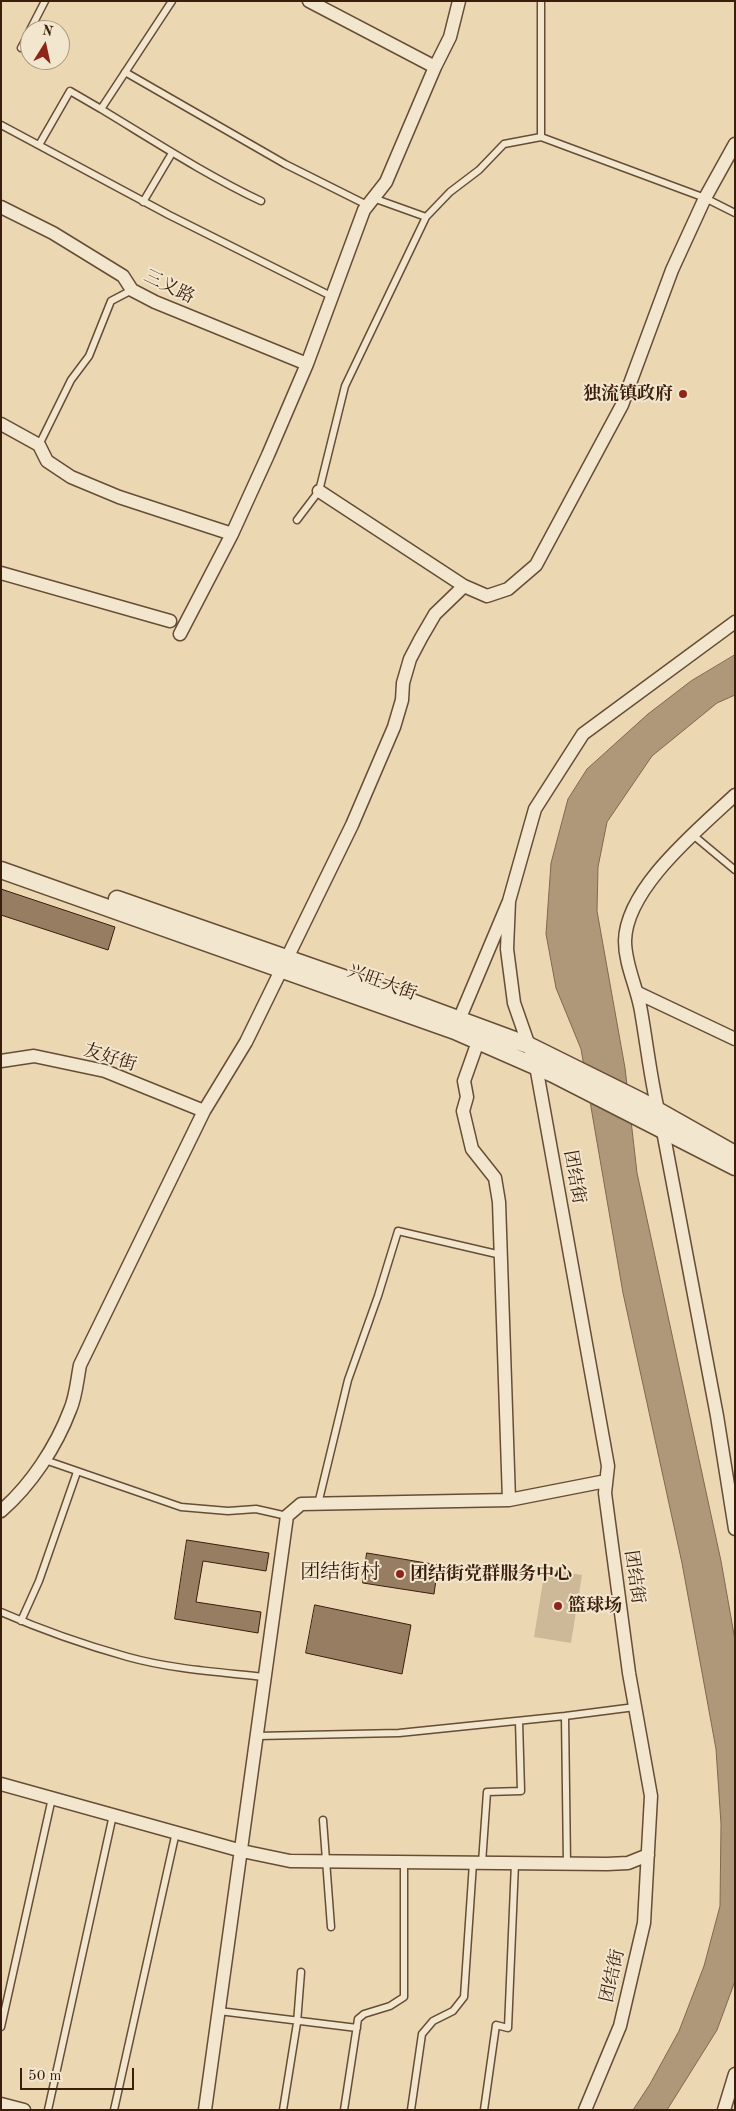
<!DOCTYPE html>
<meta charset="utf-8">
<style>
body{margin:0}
#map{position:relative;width:736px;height:2111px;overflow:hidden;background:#ebd8b3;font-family:"Old Standard TT",serif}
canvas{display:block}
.frame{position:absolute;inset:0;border:2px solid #3b1d0c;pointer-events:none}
.north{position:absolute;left:20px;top:20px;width:50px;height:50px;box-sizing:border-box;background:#f2e6ce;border:1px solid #a99680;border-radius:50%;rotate:10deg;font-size:14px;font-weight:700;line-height:20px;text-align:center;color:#3b1d0c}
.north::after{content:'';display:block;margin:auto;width:18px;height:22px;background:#8f2418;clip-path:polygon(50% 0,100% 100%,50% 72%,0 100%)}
.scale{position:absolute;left:20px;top:2068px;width:114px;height:22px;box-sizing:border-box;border:2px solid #3b1d0c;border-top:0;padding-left:6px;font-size:15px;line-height:18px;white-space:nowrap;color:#3b1d0c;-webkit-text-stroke:4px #f2e6ce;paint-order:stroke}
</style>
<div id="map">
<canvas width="736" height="2111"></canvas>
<div class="frame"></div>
<div class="north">N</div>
<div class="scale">50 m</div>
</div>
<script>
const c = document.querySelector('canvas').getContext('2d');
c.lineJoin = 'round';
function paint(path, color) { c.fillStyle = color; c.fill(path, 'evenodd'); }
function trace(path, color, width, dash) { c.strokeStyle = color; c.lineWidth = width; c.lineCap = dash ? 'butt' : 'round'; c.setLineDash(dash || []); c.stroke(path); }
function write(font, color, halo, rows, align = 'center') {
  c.font = font + ' "Old Standard TT","Noto Serif SC",serif'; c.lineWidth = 4; c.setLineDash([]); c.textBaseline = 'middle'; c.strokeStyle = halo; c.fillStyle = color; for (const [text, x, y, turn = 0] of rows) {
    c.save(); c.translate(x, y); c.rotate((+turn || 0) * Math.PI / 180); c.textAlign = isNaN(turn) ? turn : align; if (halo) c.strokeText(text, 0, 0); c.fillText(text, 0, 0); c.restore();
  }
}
paint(new Path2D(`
 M 545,1569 L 582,1575 L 571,1643 L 534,1637 Z`), '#cdb897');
const water = new Path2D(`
 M 735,655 L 735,695 L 717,703 L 652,756 L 607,822 L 598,867 L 597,911 L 625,1068 L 637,1173 L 721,1561 L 735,1640 L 735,1981 L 717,2030 L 667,2110 L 633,2110 L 650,2084 L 679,2031 L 704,1966 L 720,1906 L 721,1824 L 716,1749 L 682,1563 L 623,1293 L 581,1049 L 556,988 L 546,934 L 551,863 L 568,799 L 587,769 L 648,714 L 691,681 Z`);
paint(water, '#af987a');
trace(water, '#81674e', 1);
const building = new Path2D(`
 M 1,889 L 115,927 L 108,950 L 1,915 Z
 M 187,1540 L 269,1553 L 266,1571 L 203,1561 L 196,1602 L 261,1612 L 258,1633 L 175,1619 Z
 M 367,1553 L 438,1565 L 434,1594 L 363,1583 Z
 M 315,1605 L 411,1625 L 402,1674 L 306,1653 Z`);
paint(building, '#977e63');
trace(building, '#3b1d0c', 1);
const service = new Path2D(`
 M 541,1 L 541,137 L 705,198 L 735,213
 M 30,30 L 45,1
 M 21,48 L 30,31
 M 125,72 L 285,164 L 367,205
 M 101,109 C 154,141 206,175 261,201
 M 1,125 L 169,215 L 331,296
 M 39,145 L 70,91 L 101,109 L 172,1
 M 373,198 L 426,217
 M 143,202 L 172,153
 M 39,445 L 71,380 L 89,356 L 111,301 L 132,290
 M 297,520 L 319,491 L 345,386 L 426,217 L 450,192 L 479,170 L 504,144 L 541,137
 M 693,835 L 735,870
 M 45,1460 L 181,1507 L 228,1511 L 256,1509 L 287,1516
 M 318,1504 L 348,1380 L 378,1296 L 398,1231 L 501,1255
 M 1,1612 C 42,1630 85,1645 128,1657 C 171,1669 219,1672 264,1677
 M 21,1621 L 39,1581 L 77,1472
 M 565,1716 L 567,1864
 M 257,1736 L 399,1733 L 565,1716 L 635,1707
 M 323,1820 L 331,1927
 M 482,1863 L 487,1792 L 521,1791 L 519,1721
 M 219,2011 L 357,2028
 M 1,2027 L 52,1798
 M 48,2110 L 113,1815
 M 114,2110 L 176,1832
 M 283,2110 L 297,2023 L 301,1972
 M 344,2110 L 358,2019 L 364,2014 L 390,2006 L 404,1997 L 404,1862
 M 411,2110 L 422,2034 L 433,2021 L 453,2011 L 464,1997 L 473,1863
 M 484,2110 L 496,2025 L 508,2028 L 515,1863`);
const minor = new Path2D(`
 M 309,1 L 435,67
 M 1,207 L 53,233 L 123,276 L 132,290 L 155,302 L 307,364
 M 1,424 L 39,445 L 47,461 L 71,477 L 119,497 L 232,534
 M 319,491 L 464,586
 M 1,573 L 170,621
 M 180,634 L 232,534 L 268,455 L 307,364 L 364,210 L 386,182 L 435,67 L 450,37 L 459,1
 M 735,795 C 698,830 626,888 625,941 C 625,965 637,987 641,1011 C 648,1051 652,1092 663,1131 L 717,1416 L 735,1529
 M 509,901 L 507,949 L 514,1003 L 536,1066 L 608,1466 L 605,1493 L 629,1673 L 651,1796 L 644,1923 L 620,2026 L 585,2110
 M 638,993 L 735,1039
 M 456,1027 L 509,901 L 535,809 L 583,734 L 735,622
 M 481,1033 L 464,1081 L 467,1097 L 463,1111 L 472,1149 L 495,1178 L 499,1202 L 509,1500
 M 1,1061 L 34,1056 L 105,1071 L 204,1111
 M 1,1511 C 31,1485 56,1447 70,1410 C 76,1397 77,1380 80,1365 L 204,1111 L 246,1042 L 352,825 L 394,727 L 402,700 L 403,683 L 410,659 L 421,638 L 435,614 L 464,586 L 487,596 L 508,589 L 536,565 L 622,405 L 672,270 L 705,198 L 735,144
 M 1,1784 L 242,1851 L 290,1861 L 607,1864 L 628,1863 L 648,1855
 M 1,2104 L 24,2110
 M 205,2110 L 287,1516 L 301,1504 L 509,1500 L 606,1481
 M 724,2110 L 735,2074`);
const tertiary = new Path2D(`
 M 1,870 L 455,1031 L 553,1074 L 735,1167
 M 117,899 L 401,998 L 528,1045 L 641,1101 L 735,1154`);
trace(service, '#674c36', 9);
trace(minor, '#674c36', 15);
trace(tertiary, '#674c36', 19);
trace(service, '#f2e6ce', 6);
trace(minor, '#f2e6ce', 12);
trace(tertiary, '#f2e6ce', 16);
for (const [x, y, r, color] of [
 [683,394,5,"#8f2418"],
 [400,1574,5,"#8f2418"],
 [558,1606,5,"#8f2418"]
]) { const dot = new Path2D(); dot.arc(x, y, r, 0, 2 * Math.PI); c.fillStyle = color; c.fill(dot); trace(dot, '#f2e6ce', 2); }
write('18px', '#3b1d0c', '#f2e6ce', [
 ["三义路",169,287,26],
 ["兴旺大街",382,983,20],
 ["友好街",110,1058,17],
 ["团结街",574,1177,80],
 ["团结街",634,1577,82],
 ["团结街",613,1976,-77]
]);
write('bold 18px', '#3b1d0c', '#f2e6ce', [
 ["独流镇政府",673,394,"right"],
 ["团结街党群服务中心",410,1574],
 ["篮球场",568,1606]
], 'left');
write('20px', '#3b1d0c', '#f2e6ce', [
 ["团结街村",340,1573]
]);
</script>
